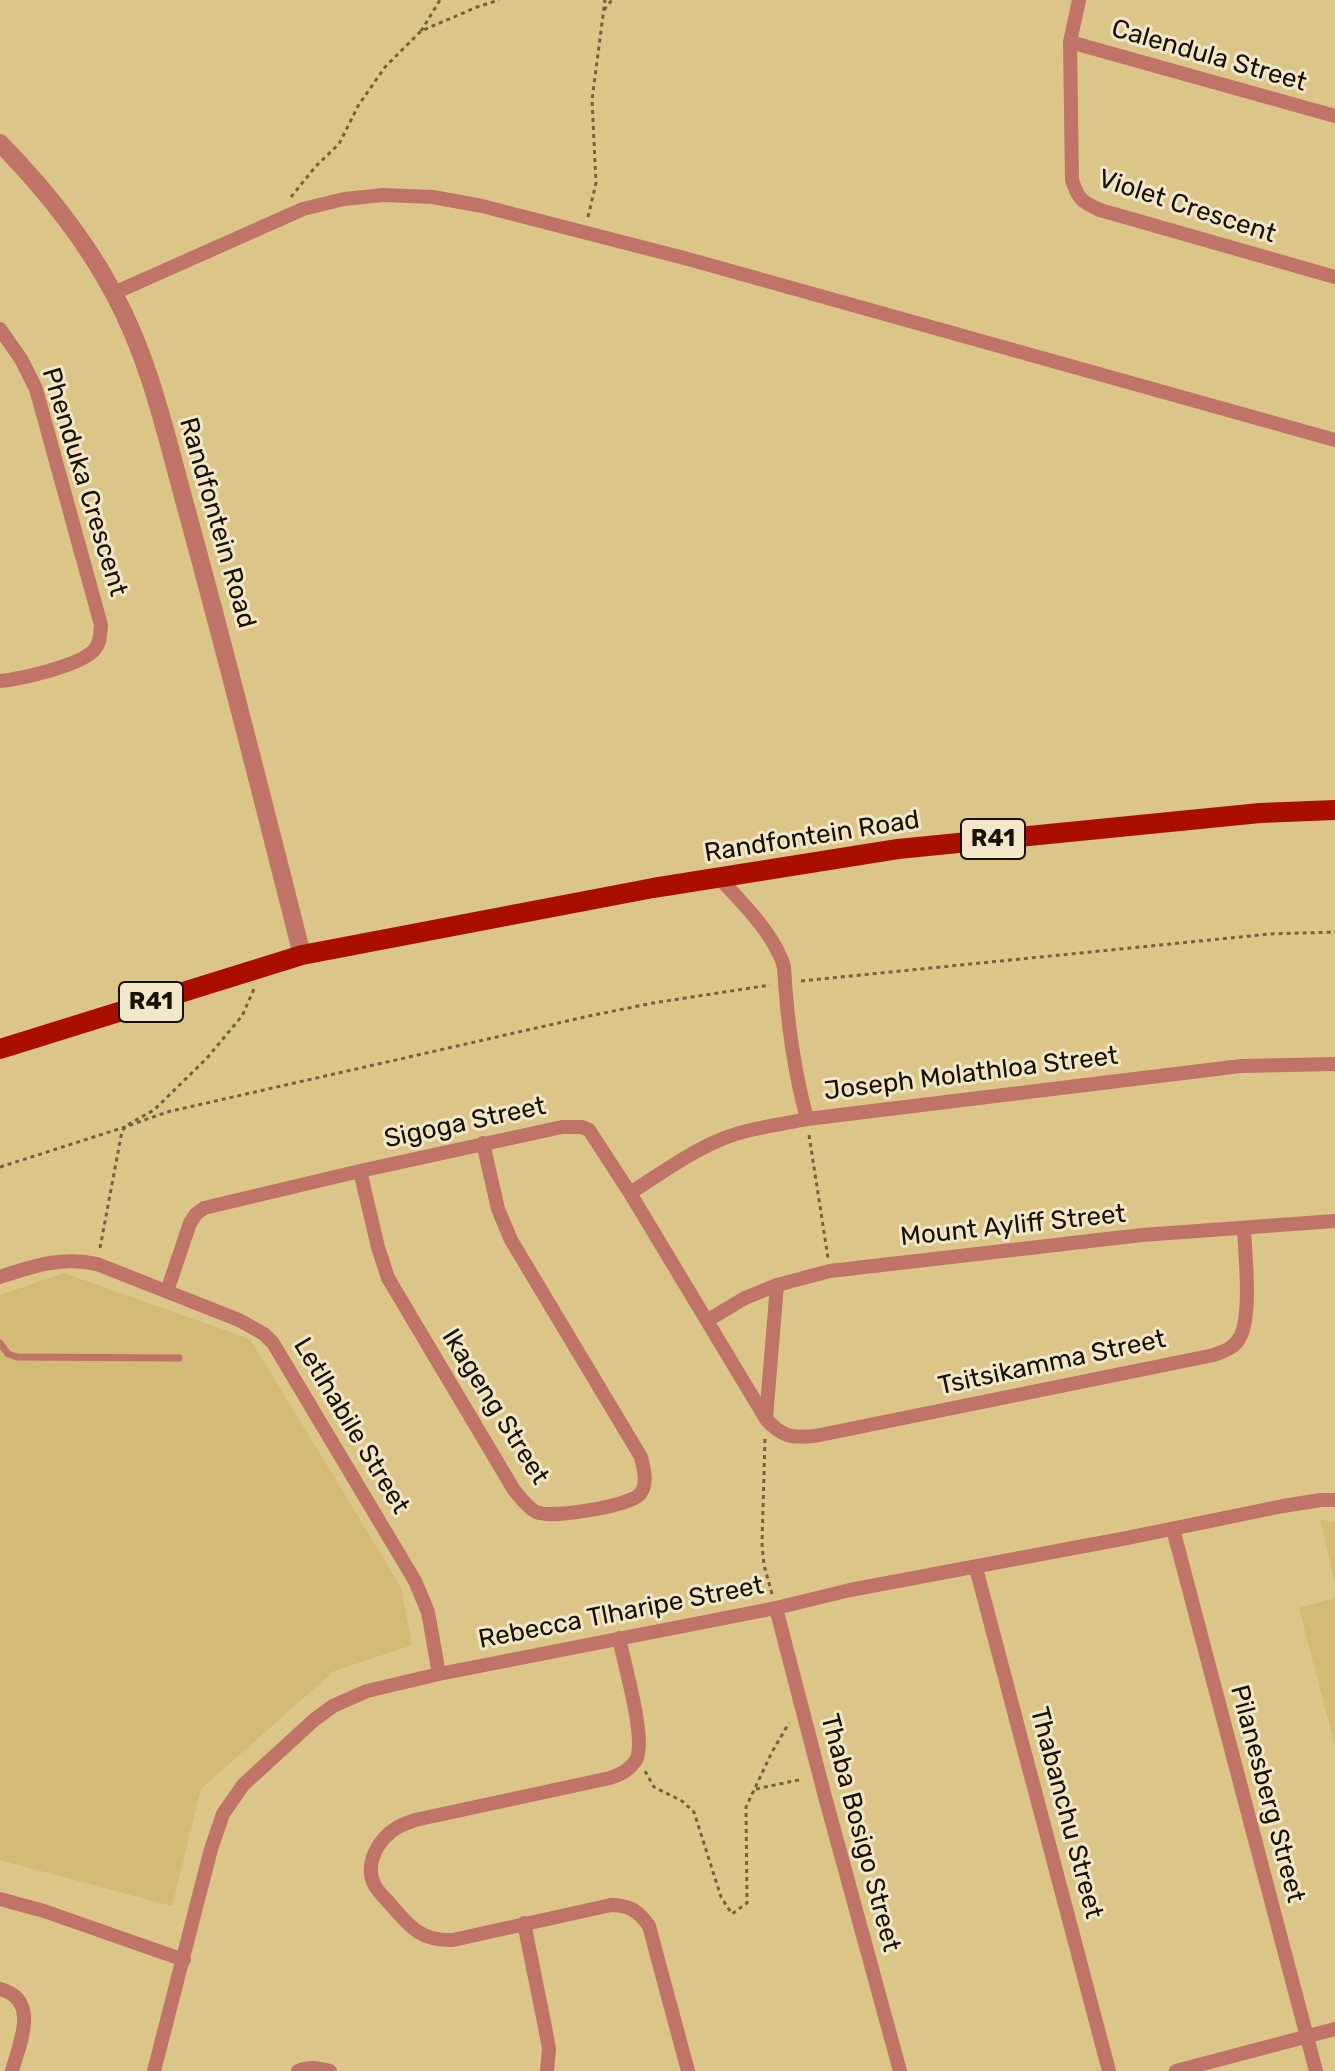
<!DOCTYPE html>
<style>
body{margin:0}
canvas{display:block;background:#dbc588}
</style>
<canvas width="1335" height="2071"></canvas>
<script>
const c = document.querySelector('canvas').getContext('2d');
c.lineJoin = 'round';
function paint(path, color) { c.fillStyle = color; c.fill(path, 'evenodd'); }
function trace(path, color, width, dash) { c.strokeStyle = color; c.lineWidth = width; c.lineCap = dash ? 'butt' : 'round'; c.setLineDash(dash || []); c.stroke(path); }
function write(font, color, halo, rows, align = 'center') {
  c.font = font + ' Rubik,sans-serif'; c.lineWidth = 6; c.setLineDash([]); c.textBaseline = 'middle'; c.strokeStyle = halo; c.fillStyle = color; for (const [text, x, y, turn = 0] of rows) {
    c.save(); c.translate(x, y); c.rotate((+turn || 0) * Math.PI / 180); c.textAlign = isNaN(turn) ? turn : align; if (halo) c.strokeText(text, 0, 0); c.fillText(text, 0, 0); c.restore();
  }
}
paint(new Path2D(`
 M 64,1273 L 250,1339 L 401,1587 L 412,1645 L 334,1671 L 201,1789 L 172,1906 L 0,1860 L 0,1295 Z
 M 1320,1520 L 1335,1522 L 1335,1583 Z
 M 1335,1598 L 1335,1746 L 1299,1608 Z`), '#d3ba76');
trace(new Path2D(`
 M 604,10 L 612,0
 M 421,31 L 440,0
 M 291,197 L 316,166 L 339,144 L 358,106 L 385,67 L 421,31 L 477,7 L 499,0
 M 588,217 L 596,183 L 592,100 L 605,0
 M 801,981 L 1270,934 L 1335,932
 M 809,1135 L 828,1258
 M 0,1167 L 125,1127 L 167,1112 L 589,1016 L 653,1003 L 770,985
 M 100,1248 L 122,1131 L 127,1125 L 154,1110 L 207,1058 L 242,1016 L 254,989
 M 765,1439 L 762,1544 L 764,1565 L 772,1594
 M 645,1771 L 654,1787 L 682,1801 L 694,1812 L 721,1897 L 732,1914 L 747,1903 L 746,1807 L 772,1752 L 789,1723
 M 756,1789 L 803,1779`), '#72633f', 3, [4, 4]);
trace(new Path2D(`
 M 0,1343 L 8,1354 L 17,1357 L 179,1358`), '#bf7467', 7);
trace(new Path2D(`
 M 1079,0 L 1070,42 L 1072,180 C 1078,199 1082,202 1100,210 L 1335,277
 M 1070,42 L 1335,116
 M 114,293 L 303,209 L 344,199 L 383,195 L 433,197 L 482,206 L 688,259 L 1335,440
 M 0,329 L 21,359 L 36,389 L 101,625 C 100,633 101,642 95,649 C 83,665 21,679 0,681
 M 718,877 C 741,901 775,935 784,967 C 787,1021 793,1067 807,1119
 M 360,1171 L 378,1247 L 388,1278 L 514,1490 C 520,1497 527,1507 536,1512 C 551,1519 630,1506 640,1494 C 648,1484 644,1469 641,1457 L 511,1240 L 498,1209 L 483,1143
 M 630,1193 C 660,1174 690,1152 722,1139 C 749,1128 779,1125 807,1119 L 1241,1066 L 1335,1064
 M 0,1277 C 33,1266 62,1256 97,1264 L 239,1320 L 264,1334 L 273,1343 L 415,1581 L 428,1612 L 439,1674
 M 167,1291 L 190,1223 L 196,1214 L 204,1208 L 360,1171 L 562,1127 L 582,1127 L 589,1130 L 630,1193 L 766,1419 C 782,1437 791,1438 815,1436 L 1214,1355 C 1224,1351 1235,1348 1240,1337 C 1252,1315 1245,1254 1244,1228
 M 708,1320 L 745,1298 L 777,1285 L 830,1271 L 1142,1235 L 1335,1221
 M 766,1418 L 777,1285
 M 1173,1529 L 1316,2071
 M 976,1568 L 1109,2071
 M 776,1608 L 824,1793 L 900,2071
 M 619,1638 C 624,1664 647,1740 636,1760 C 630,1770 621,1774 610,1778 L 415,1820 C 410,1822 403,1824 398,1827 C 379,1838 363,1864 375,1886 C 379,1893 386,1899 391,1905 C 411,1928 421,1941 453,1940 L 611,1905 C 629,1905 639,1911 649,1926 L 688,2071
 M 0,1899 L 44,1911 L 184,1960
 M 524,1923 L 545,2027 L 549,2049 L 547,2071
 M 0,1989 C 41,2000 19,2044 12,2071
 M 154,2071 L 211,1849 L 223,1814 L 243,1785 L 314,1720 L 333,1706 L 367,1691 L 439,1674 L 776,1608 L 850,1590 L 1132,1537 L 1283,1506 L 1321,1500 L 1335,1500
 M 298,2071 C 309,2066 318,2068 330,2071
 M 1176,2071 L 1335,2029`), '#bf7467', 14);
trace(new Path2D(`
 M 0,143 C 44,188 83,236 113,292 C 151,361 167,440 188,515 C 228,661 265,808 302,955`), '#bf7467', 18);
trace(new Path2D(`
 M 0,1049 L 302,955 L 653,888 L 898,849 L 1260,813 L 1335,810`), '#a90e00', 20);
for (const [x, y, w] of [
 [993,839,64],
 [151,1002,64]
]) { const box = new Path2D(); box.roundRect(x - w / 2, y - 20, w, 40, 6); c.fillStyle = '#f2e7c9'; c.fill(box); trace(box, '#191000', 2); }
write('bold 24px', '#191000', null, [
 ["R41",993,839],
 ["R41",151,1002]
]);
write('26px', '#191000', '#f2e7c9', [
 ["Calendula Street",1209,56,16],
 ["Violet Crescent",1187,207,18],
 ["Phenduka Crescent",84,482,73],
 ["Randfontein Road",217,523,74],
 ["Randfontein Road",812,837,-9],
 ["Joseph Molathloa Street",971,1074,-7],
 ["Sigoga Street",465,1123,-12],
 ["Mount Ayliff Street",1013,1226,-6],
 ["Tsitsikamma Street",1052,1363,-12],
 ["Ikageng Street",495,1407,58],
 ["Letlhabile Street",351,1426,59],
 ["Rebecca Tlharipe Street",621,1613,-11],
 ["Pilanesberg Street",1267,1794,75],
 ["Thabanchu Street",1066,1813,75],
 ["Thaba Bosigo Street",860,1833,75]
]);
</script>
